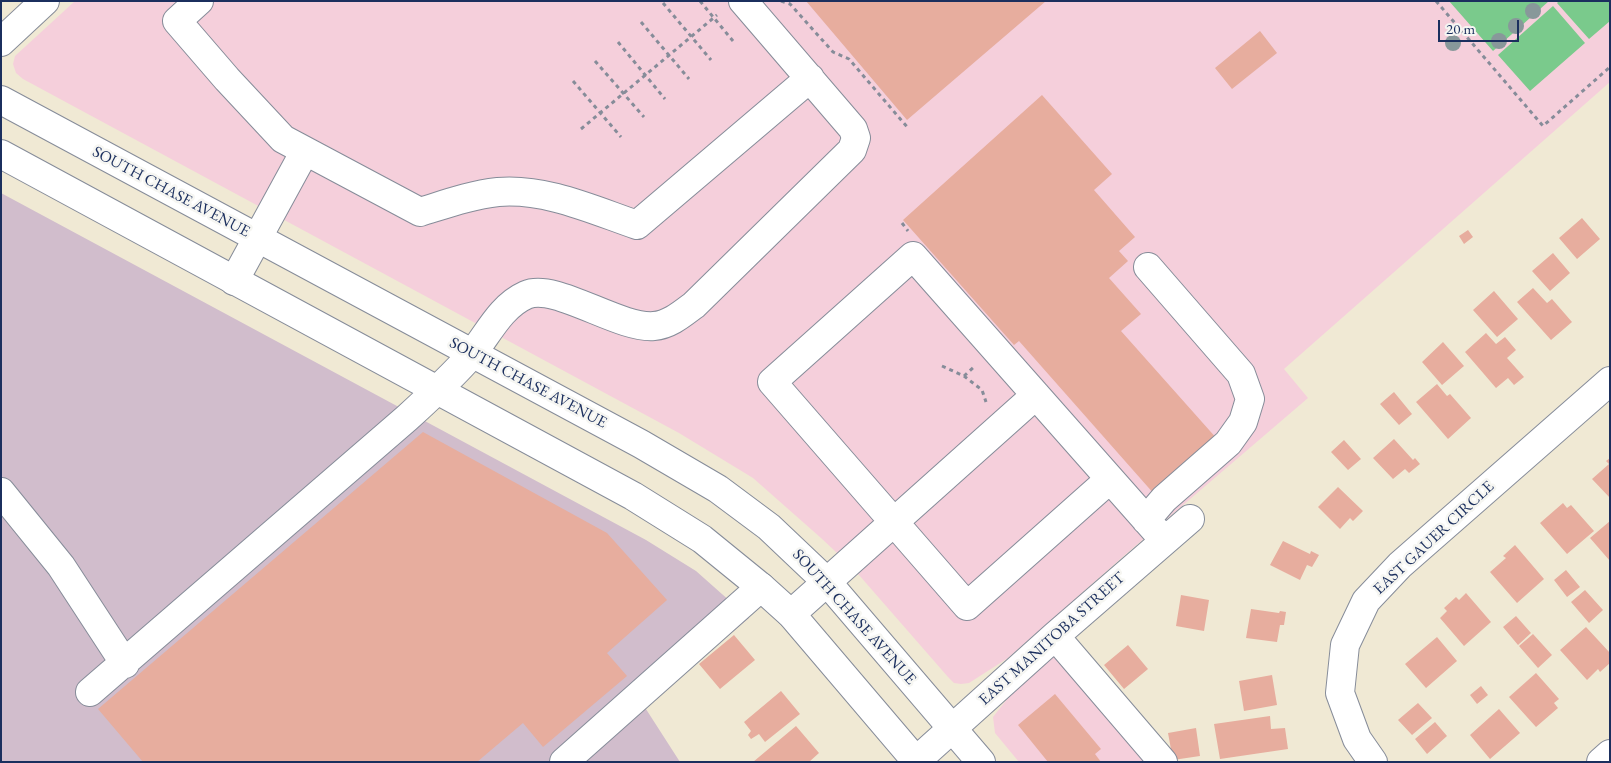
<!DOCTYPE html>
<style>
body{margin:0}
#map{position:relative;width:1611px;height:763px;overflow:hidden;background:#f0e9d4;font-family:"EB Garamond",serif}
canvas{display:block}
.frame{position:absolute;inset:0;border:2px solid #1b2f5e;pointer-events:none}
.scale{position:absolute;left:1438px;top:20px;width:81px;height:22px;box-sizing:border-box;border:2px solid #1b2f5e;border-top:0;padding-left:6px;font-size:15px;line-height:18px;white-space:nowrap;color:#1b2f5e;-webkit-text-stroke:4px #f6f6f2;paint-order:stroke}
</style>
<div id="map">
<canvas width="1611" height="763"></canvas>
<div class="frame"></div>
<div class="scale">20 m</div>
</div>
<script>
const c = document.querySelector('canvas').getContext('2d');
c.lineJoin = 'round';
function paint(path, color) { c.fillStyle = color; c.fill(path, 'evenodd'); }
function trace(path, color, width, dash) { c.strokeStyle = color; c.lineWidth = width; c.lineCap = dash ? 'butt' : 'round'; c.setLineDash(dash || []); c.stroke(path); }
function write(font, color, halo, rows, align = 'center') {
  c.font = font + ' "EB Garamond",serif'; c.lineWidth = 5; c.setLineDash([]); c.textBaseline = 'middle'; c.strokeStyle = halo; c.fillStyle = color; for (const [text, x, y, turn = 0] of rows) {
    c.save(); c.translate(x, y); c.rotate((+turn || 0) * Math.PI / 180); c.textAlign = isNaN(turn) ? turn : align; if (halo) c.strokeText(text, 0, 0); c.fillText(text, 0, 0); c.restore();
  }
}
paint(new Path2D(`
 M 75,1 L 1610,1 L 1610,82 L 1284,369 L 1308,398 L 1126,554 L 1008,658 L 969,683 L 961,684 L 954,683 L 948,677 L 852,567 L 821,538 L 753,478 L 679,433 L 23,79 L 16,73 L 13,64 L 15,56 Z
 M 1056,651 L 1151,762 L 1019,762 L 995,733 L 993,717 L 1023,679 Z`), '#f5cfdb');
paint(new Path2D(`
 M 1,193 L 646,540 L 696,571 L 749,618 L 644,706 L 680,762 L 1,762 Z`), '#d1bdcc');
paint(new Path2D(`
 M 1449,1 L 1549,1 L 1493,51 Z
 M 1559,1 L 1610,1 L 1610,21 L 1589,39 L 1557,3 Z
 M 1553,6 L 1585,43 L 1530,91 L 1498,55 Z`), '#7aca8c');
paint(new Path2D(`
 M 806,1 L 1046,1 L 907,120 Z
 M 1260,31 L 1277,53 L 1232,89 L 1215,68 Z
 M 1042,95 L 1112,174 L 1094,190 L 1135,237 L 1119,251 L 1128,261 L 1109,278 L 1141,314 L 1121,331 L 1218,440 L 1155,495 L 1019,341 L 1014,345 L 903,220 Z
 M 1582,218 L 1600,239 L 1577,259 L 1559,238 Z
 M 1468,230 L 1473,237 L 1464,244 L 1459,236 Z
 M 1553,253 L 1570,273 L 1550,291 L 1532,271 Z
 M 1533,288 L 1547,303 L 1552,299 L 1572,322 L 1551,340 L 1517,302 Z
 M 1494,291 L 1518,319 L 1497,337 L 1473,310 Z
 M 1486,333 L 1496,344 L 1505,337 L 1516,350 L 1507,358 L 1524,377 L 1514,385 L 1508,378 L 1496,388 L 1465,352 Z
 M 1443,342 L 1464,366 L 1442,385 L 1422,362 Z
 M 1437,384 L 1447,396 L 1450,394 L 1471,418 L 1448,439 L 1416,402 Z
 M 1394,392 L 1412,414 L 1399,425 L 1380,404 Z
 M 423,432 L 607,533 L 667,600 L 607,653 L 627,676 L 543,747 L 523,723 L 477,762 L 143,762 L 98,709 Z
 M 1394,439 L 1413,460 L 1415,458 L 1420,464 L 1409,473 L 1405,469 L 1393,479 L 1373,458 Z
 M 1344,440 L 1361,459 L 1348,470 L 1331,452 Z
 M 1610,458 L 1610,498 L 1592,479 L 1609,464 L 1606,461 Z
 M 1338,487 L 1363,511 L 1353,521 L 1350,518 L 1340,529 L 1318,507 Z
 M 1563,503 L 1567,508 L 1571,505 L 1594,531 L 1567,554 L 1540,523 Z
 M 1610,521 L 1610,561 L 1590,538 Z
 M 1283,541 L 1310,554 L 1311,551 L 1319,555 L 1312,567 L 1307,565 L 1300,580 L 1270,565 Z
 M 1515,545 L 1544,579 L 1517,603 L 1490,572 L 1506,558 L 1503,556 Z
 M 1566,570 L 1580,587 L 1567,597 L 1554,580 Z
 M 1585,590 L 1603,610 L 1589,623 L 1571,602 Z
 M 1466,593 L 1491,622 L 1464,646 L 1440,618 L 1447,611 L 1444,608 L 1456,597 L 1459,600 Z
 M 1181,595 L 1209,600 L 1204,631 L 1176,626 Z
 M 1251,609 L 1279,613 L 1280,611 L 1286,612 L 1284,625 L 1280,625 L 1277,642 L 1246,638 Z
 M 1516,616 L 1531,633 L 1518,645 L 1503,627 Z
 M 1586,627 L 1610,653 L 1610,663 L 1600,672 L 1598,669 L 1587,680 L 1560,650 Z
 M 1533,634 L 1552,655 L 1538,668 L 1519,646 Z
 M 734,635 L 755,660 L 720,689 L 699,664 Z
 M 1437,637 L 1457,661 L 1426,688 L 1405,664 Z
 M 1128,645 L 1148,669 L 1124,689 L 1104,665 Z
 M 1536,673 L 1559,699 L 1554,703 L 1558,708 L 1536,727 L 1509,697 Z
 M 1272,675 L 1277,705 L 1244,711 L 1239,681 Z
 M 1481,686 L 1488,695 L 1477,704 L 1470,695 Z
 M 781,691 L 800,714 L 765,742 L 759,734 L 751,739 L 748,735 L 751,731 L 744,722 Z
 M 1055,694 L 1101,749 L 1095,754 L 1101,762 L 1048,762 L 1018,725 Z
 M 1418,703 L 1432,718 L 1412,735 L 1398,720 Z
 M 1499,709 L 1520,733 L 1490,759 L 1470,735 Z
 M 1270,716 L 1271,729 L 1285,728 L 1288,749 L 1220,759 L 1214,724 Z
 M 1435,722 L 1447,736 L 1427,754 L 1415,739 Z
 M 796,726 L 819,753 L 809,762 L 753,762 Z
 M 1196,728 L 1200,756 L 1173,760 L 1168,733 Z`), '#e7ad9e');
const minor = new Path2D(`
 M 199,1 L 177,21 L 227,79 L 283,139 L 420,212 C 446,204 471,195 498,192 C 546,188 593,210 637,225 L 810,78
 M 1,42 L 45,1
 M 234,281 L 305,151
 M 1110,479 L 967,606 L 772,382 L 913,256 L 1164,540
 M 1,492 L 61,566 L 125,664
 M 1146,520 L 1164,499 L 1228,443 L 1243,422 L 1250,399 L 1241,374 L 1148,267
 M 791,614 L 1036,395
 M 1055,636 L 1163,762
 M 90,692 L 407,418 C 429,398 452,377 472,354 C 488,334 501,306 526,295 C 555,282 618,329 654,326 C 669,325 682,314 694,305 L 852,150 L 856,138 L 853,129 L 743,1
 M 564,762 L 761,587
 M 915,762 L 1055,636 L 1190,519
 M 1373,762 L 1357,739 L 1340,693 L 1345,645 L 1366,601 L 1400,565 L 1610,381
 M 1601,762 L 1610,754`);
const major = new Path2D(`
 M 1,100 L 641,444 L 718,489 L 769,527 L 827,582 L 981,762
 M 1,154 L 633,496 L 702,539 L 761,587 L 791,614 L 917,762`);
trace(minor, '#868c99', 30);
trace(major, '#868c99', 30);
trace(new Path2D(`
 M 700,1 L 733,41
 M 781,1 L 790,4 L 833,52 L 849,59 L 908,128
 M 1436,1 L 1543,126 L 1610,67
 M 663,3 L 711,60
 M 641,22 L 689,79
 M 618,42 L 665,99
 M 595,61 L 644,117
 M 573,81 L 621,137
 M 581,129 L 717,15
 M 902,223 L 908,231
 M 942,366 L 964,376 L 982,390 L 986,402
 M 964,376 L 975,366`), '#868c99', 3, [4, 4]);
trace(minor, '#fff', 28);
trace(major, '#fff', 28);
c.fillStyle = '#88989a';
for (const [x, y] of [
 [1533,11],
 [1516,26],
 [1499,41],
 [1453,43]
]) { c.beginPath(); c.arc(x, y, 8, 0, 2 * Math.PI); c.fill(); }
write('16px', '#1b2f5e', '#f6f6f2', [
 ["SOUTH CHASE AVENUE",171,192,28],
 ["SOUTH CHASE AVENUE",528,383,28],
 ["EAST GAUER CIRCLE",1434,538,-43],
 ["SOUTH CHASE AVENUE",854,617,48],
 ["EAST MANITOBA STREET",1052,639,-42]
]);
</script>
